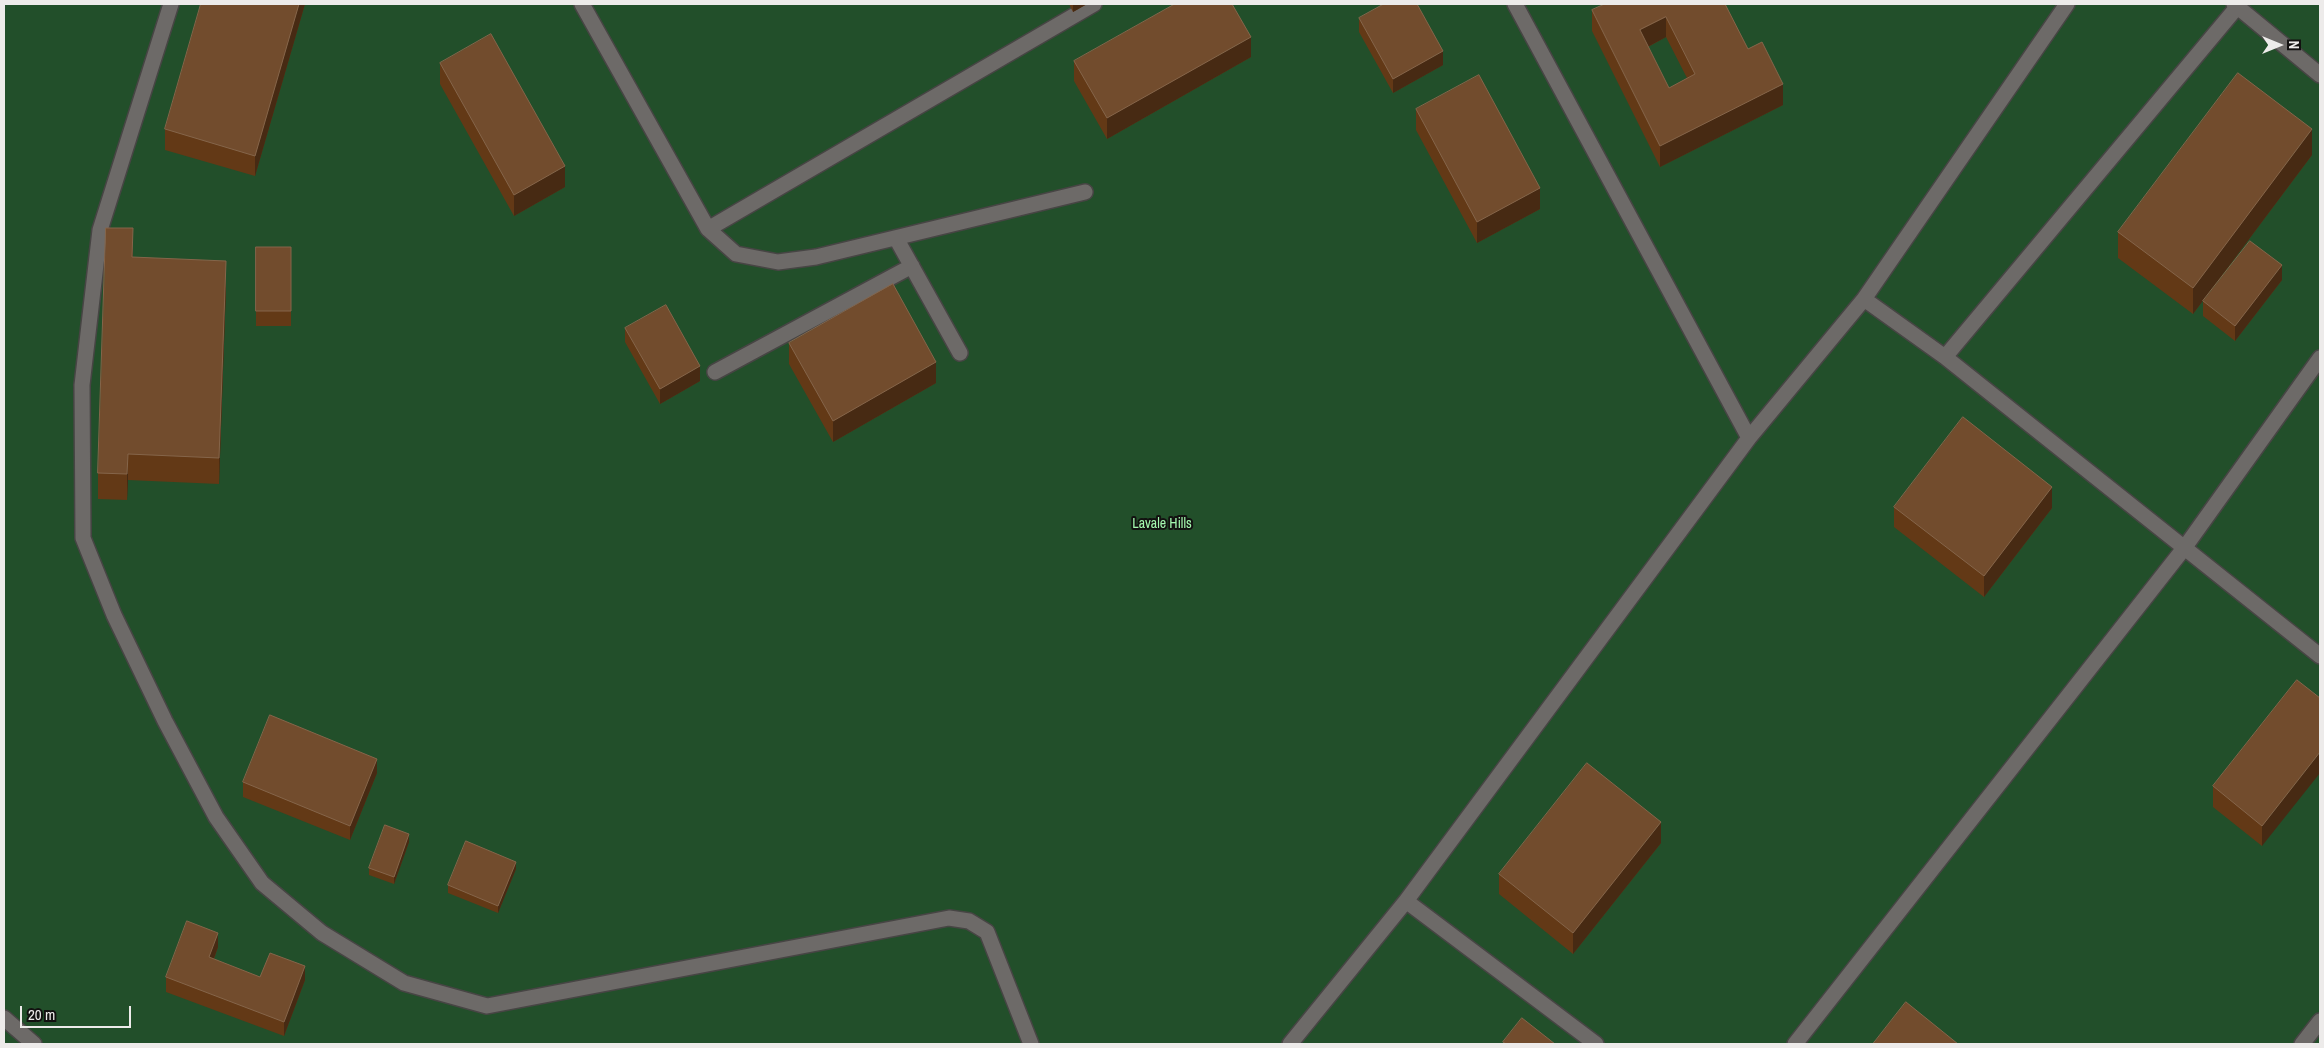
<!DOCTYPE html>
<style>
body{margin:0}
#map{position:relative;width:2324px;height:1048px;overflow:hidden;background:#2b2826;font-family:"Archivo Narrow",sans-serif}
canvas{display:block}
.frame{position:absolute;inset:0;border:5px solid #edebea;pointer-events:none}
.north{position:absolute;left:2254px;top:20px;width:50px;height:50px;-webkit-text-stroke:4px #121110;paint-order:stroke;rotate:90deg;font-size:14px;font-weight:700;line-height:20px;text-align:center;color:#edebea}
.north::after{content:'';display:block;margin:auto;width:18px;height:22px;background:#edebea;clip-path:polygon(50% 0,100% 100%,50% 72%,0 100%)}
.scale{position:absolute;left:20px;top:1006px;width:111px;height:22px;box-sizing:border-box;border:2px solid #edebea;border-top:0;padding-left:6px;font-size:15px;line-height:18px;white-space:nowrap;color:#edebea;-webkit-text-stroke:4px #121110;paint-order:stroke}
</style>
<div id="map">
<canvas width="2324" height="1048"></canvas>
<div class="frame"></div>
<div class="north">N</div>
<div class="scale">20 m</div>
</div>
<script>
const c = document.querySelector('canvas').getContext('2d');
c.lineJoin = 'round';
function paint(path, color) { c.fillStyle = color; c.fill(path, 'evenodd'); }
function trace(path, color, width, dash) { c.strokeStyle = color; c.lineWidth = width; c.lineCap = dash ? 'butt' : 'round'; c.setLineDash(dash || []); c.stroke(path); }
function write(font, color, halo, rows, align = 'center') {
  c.font = font + ' "Archivo Narrow",sans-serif'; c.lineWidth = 4; c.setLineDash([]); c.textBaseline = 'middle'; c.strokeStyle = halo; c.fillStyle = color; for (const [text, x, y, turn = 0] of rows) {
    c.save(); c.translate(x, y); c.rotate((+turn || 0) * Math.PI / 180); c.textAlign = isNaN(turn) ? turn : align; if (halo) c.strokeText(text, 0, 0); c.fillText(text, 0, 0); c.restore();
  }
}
paint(new Path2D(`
 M 4,4 L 2320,4 L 2320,1044 L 4,1044 Z`), '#224f2a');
const minor = new Path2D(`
 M 171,4 L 100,230 L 82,385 L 83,538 L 114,615 L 165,721 L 216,817 L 262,883 L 322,933 L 404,983 L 487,1006 L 949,918 L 969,921 L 987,932 L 1031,1044
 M 582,4 L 708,229 L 1094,4
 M 1515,4 L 1749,438
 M 2234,4 L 2320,75
 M 708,229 L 736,254 L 778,262 L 816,257 L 1085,192
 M 896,238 L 960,353
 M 1864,299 L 1945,357 L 2320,656
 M 1945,357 L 2238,6
 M 715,372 L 912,266
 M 1406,901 L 1596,1044
 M 4,1018 L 34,1044
 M 1290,1044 L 1406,901 L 1749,438 L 1864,299 L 2067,4
 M 1795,1044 L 2185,547 L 2320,358
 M 2302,1044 L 2320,1021`);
trace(minor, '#474544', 18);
trace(minor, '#6d6a68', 15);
paint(new Path2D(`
 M 201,4 L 305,4 L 255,176 L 165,150 L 165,129 Z
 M 1069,4 L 1087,4 L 1073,12 Z
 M 1725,4 L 1748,49 L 1783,105 L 1660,167 L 1592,31 L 1592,10 ZM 1666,37 L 1687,78 L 1669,88 L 1648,47 Z
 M 1359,18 L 1443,65 L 1393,93 L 1359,32 Z
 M 1251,57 L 1107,139 L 1074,81 L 1074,61 Z
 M 440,63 L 565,187 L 514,216 L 440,84 Z
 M 1416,109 L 1540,209 L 1477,243 L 1416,130 Z
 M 2312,155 L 2193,314 L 2118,258 L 2118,232 Z
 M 256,247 L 291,247 L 291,326 L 256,326 Z
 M 133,257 L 226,287 L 219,484 L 128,480 L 127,500 L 98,499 L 98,473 Z
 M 2282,280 L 2235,341 L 2203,316 L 2203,301 Z
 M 625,328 L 700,381 L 660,404 L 625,342 Z
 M 789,343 L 936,383 L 833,442 L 789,364 Z
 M 1894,507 L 2052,508 L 1984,597 L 1894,527 Z
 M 2297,680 L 2262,846 L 2213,807 L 2213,786 Z
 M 377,773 L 350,840 L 243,797 L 243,782 Z
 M 409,842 L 394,884 L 369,875 L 369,868 Z
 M 1661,843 L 1573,954 L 1499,894 L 1499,874 Z
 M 516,869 L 498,913 L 448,893 L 448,885 Z
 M 218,947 L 214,959 L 260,977 L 305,980 L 284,1036 L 166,992 L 166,977 Z`), '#633916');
paint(new Path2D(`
 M 299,4 L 305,4 L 255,176 L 255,156 Z
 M 1073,4 L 1087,4 L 1073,12 Z
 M 1666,17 L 1666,37 L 1640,51 L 1640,30 Z
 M 1251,37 L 1251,57 L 1107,139 L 1107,118 Z
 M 1443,51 L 1443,65 L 1393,93 L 1393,79 Z
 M 1783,84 L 1783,105 L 1660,167 L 1660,146 Z
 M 2312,129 L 2312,155 L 2193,314 L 2193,288 Z
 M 565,166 L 565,187 L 514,216 L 514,195 Z
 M 1540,188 L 1540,209 L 1477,243 L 1477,222 Z
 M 133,228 L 133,255 L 132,283 L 132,257 Z
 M 226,261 L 226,287 L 219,484 L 219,458 Z
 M 2282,265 L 2282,280 L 2235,341 L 2235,326 Z
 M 936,362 L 936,383 L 833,442 L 833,421 Z
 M 700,366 L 700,381 L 660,404 L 660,389 Z
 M 128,454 L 128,480 L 127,500 L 127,474 Z
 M 2052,487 L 2052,508 L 1984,597 L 1984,576 Z
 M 2320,752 L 2320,773 L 2262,846 L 2262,826 Z
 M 377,759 L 377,773 L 350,840 L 350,826 Z
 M 1661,822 L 1661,843 L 1573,954 L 1573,933 Z
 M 409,834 L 409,842 L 394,884 L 394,877 Z
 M 516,862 L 516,869 L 498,913 L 498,906 Z
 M 218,933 L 218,947 L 209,972 L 209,957 Z
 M 305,966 L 305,980 L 284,1036 L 284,1022 Z`), '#472a13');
const building = new Path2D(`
 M 201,4 L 299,4 L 255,156 L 165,129 Z
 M 1175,4 L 1232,4 L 1251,37 L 1107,118 L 1074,61 Z
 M 1384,4 L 1417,4 L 1443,51 L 1393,79 L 1359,18 Z
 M 1605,4 L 1725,4 L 1748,49 L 1762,42 L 1783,84 L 1660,146 L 1592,10 ZM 1666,17 L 1695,74 L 1669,88 L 1640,30 Z
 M 491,34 L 565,166 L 514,195 L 440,63 Z
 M 2238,73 L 2312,129 L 2193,288 L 2118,232 Z
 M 1479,75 L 1540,188 L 1477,222 L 1416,109 Z
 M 106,228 L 133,228 L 132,257 L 226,261 L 219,458 L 128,454 L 127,474 L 98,473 Z
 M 2250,241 L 2282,265 L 2235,326 L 2203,301 Z
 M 256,247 L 291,247 L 291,311 L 256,311 Z
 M 893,284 L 936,362 L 833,421 L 789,343 Z
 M 666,305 L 700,366 L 660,389 L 625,328 Z
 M 1963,417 L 2052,487 L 1984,576 L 1894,507 Z
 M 2297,680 L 2320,698 L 2320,752 L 2262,826 L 2213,786 Z
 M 270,715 L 377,759 L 350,826 L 243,782 Z
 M 1587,763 L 1661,822 L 1573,933 L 1499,874 Z
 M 385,825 L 409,834 L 394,877 L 369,868 Z
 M 466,841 L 516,862 L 498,906 L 448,885 Z
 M 187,921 L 218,933 L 209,957 L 260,977 L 270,953 L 305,966 L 284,1022 L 166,977 Z
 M 1906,1002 L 1958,1044 L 1873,1044 Z
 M 1522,1018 L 1555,1044 L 1506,1044 L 1503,1042 Z`);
paint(building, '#724c2d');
trace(building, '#85654a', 1);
write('14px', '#a3f8ae', '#121110', [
 ["Lavale Hills",1162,524]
]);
</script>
